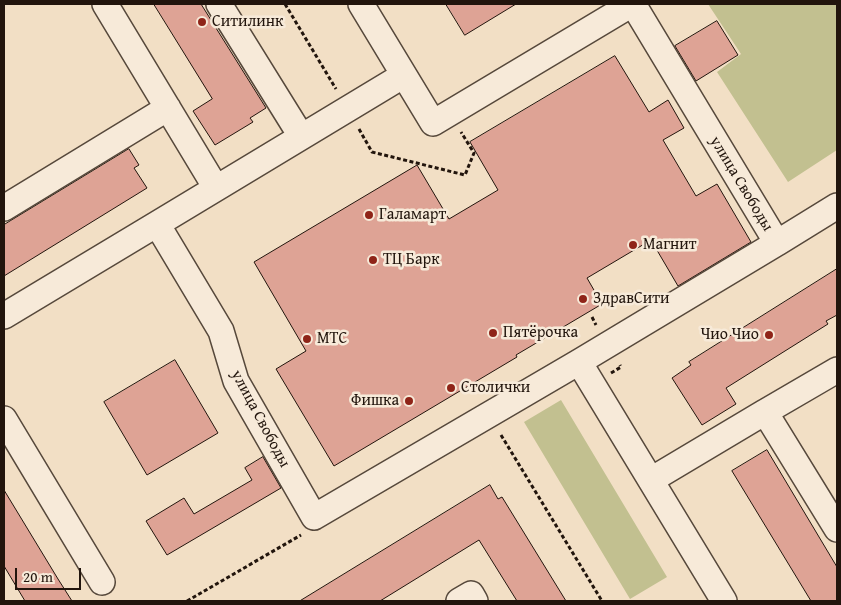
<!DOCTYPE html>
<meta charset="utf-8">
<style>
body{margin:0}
#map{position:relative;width:841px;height:605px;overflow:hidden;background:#f2dfc5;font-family:"Gentium Book Plus",serif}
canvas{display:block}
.frame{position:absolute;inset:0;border:5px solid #22150d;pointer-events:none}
.scale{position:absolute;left:15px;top:568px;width:66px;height:22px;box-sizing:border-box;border:2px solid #22150d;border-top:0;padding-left:6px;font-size:15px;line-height:18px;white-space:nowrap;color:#22150d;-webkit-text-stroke:4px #f7ead9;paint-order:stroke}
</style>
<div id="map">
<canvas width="841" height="605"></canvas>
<div class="frame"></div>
<div class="scale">20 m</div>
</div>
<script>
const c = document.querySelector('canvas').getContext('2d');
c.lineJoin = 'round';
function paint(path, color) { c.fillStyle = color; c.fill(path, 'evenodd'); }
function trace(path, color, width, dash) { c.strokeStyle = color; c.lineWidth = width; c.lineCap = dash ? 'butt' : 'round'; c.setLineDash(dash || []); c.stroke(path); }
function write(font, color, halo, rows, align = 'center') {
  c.font = font + ' "Gentium Book Plus",serif'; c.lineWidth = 5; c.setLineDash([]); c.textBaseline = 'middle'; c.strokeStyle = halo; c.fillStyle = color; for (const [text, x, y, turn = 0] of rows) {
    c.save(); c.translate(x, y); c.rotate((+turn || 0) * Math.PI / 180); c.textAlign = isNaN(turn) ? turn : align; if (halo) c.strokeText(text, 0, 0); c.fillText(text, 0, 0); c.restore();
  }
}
paint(new Path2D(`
 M 708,4 L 837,4 L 837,150 L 788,182 L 717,72 L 741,54 Z
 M 561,400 L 667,577 L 630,599 L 524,422 Z`), '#c2c090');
const building = new Path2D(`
 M 154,4 L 201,4 L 266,108 L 250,118 L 253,122 L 215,145 L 193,111 L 212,99 Z
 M 446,4 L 516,4 L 465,35 Z
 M 717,21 L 738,55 L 696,81 L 675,46 Z
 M 615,56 L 649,112 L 668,100 L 684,128 L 663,140 L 696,196 L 717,184 L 751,242 L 678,286 L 651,240 L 587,278 L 602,304 L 516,355 L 517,357 L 334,466 L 276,369 L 306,351 L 254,262 L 417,165 L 449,219 L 498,190 L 470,142 Z
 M 129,149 L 139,165 L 134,168 L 147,188 L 4,276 L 4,225 Z
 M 837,269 L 837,315 L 826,321 L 828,324 L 726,388 L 736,404 L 702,425 L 672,378 L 691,365 L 689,362 Z
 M 175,360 L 218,433 L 147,475 L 104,402 Z
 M 767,450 L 837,567 L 837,601 L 811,601 L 732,471 Z
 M 263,457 L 281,488 L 167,555 L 146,521 L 184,498 L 194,514 L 252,480 L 245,468 Z
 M 490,485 L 498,499 L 502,497 L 566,601 L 517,601 L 479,540 L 380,601 L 300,601 Z
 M 4,490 L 58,579 L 72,601 L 25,601 L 4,566 Z`);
paint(building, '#dea395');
trace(building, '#22150d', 1);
const minor = new Path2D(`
 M 105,4 L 216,188
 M 219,4 L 301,136
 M 361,4 L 433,123 L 632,4
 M 404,75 L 157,224 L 221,331 L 236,381 L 314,517 L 579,362 L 777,243 L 633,4
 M 4,208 L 168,108
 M 777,243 L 837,206
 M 4,316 L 157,224
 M 579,362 L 724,601
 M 765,412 L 837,370
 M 4,419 L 102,582
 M 651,480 L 765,412 L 837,529
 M 459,601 L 471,594 L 475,601`);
trace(minor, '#56483b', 28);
trace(new Path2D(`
 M 285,4 L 336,89
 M 359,129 L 372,152 L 465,175 L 474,153 L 461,132
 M 592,317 L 596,325
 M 611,373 L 621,367 L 620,365
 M 501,435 L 602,601
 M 187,601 L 301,535`), '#22150d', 3, [4, 2.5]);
trace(minor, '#f7ead9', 25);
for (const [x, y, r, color] of [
 [202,22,5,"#8f2418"],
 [369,215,5,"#8f2418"],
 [633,245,5,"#8f2418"],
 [373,260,5,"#8f2418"],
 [583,299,5,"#8f2418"],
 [493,333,5,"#8f2418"],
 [769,335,5,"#8f2418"],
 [307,339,5,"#8f2418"],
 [451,388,5,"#8f2418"],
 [409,401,5,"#8f2418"]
]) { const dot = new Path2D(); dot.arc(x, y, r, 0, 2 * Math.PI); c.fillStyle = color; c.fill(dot); trace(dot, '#f7ead9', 2); }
write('16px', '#22150d', '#f7ead9', [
 ["Ситилинк",212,22],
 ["Галамарт",379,215],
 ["Магнит",643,245],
 ["ТЦ Барк",383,260],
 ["ЗдравСити",593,299],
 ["Пятёрочка",503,333],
 ["Чио Чио",759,335,"right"],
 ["МТС",317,339],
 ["Столички",461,388],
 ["Фишка",399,401,"right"]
], 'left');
write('16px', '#22150d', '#f7ead9', [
 ["улица Свободы",741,184,59],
 ["улица Свободы",260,419,62]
]);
</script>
